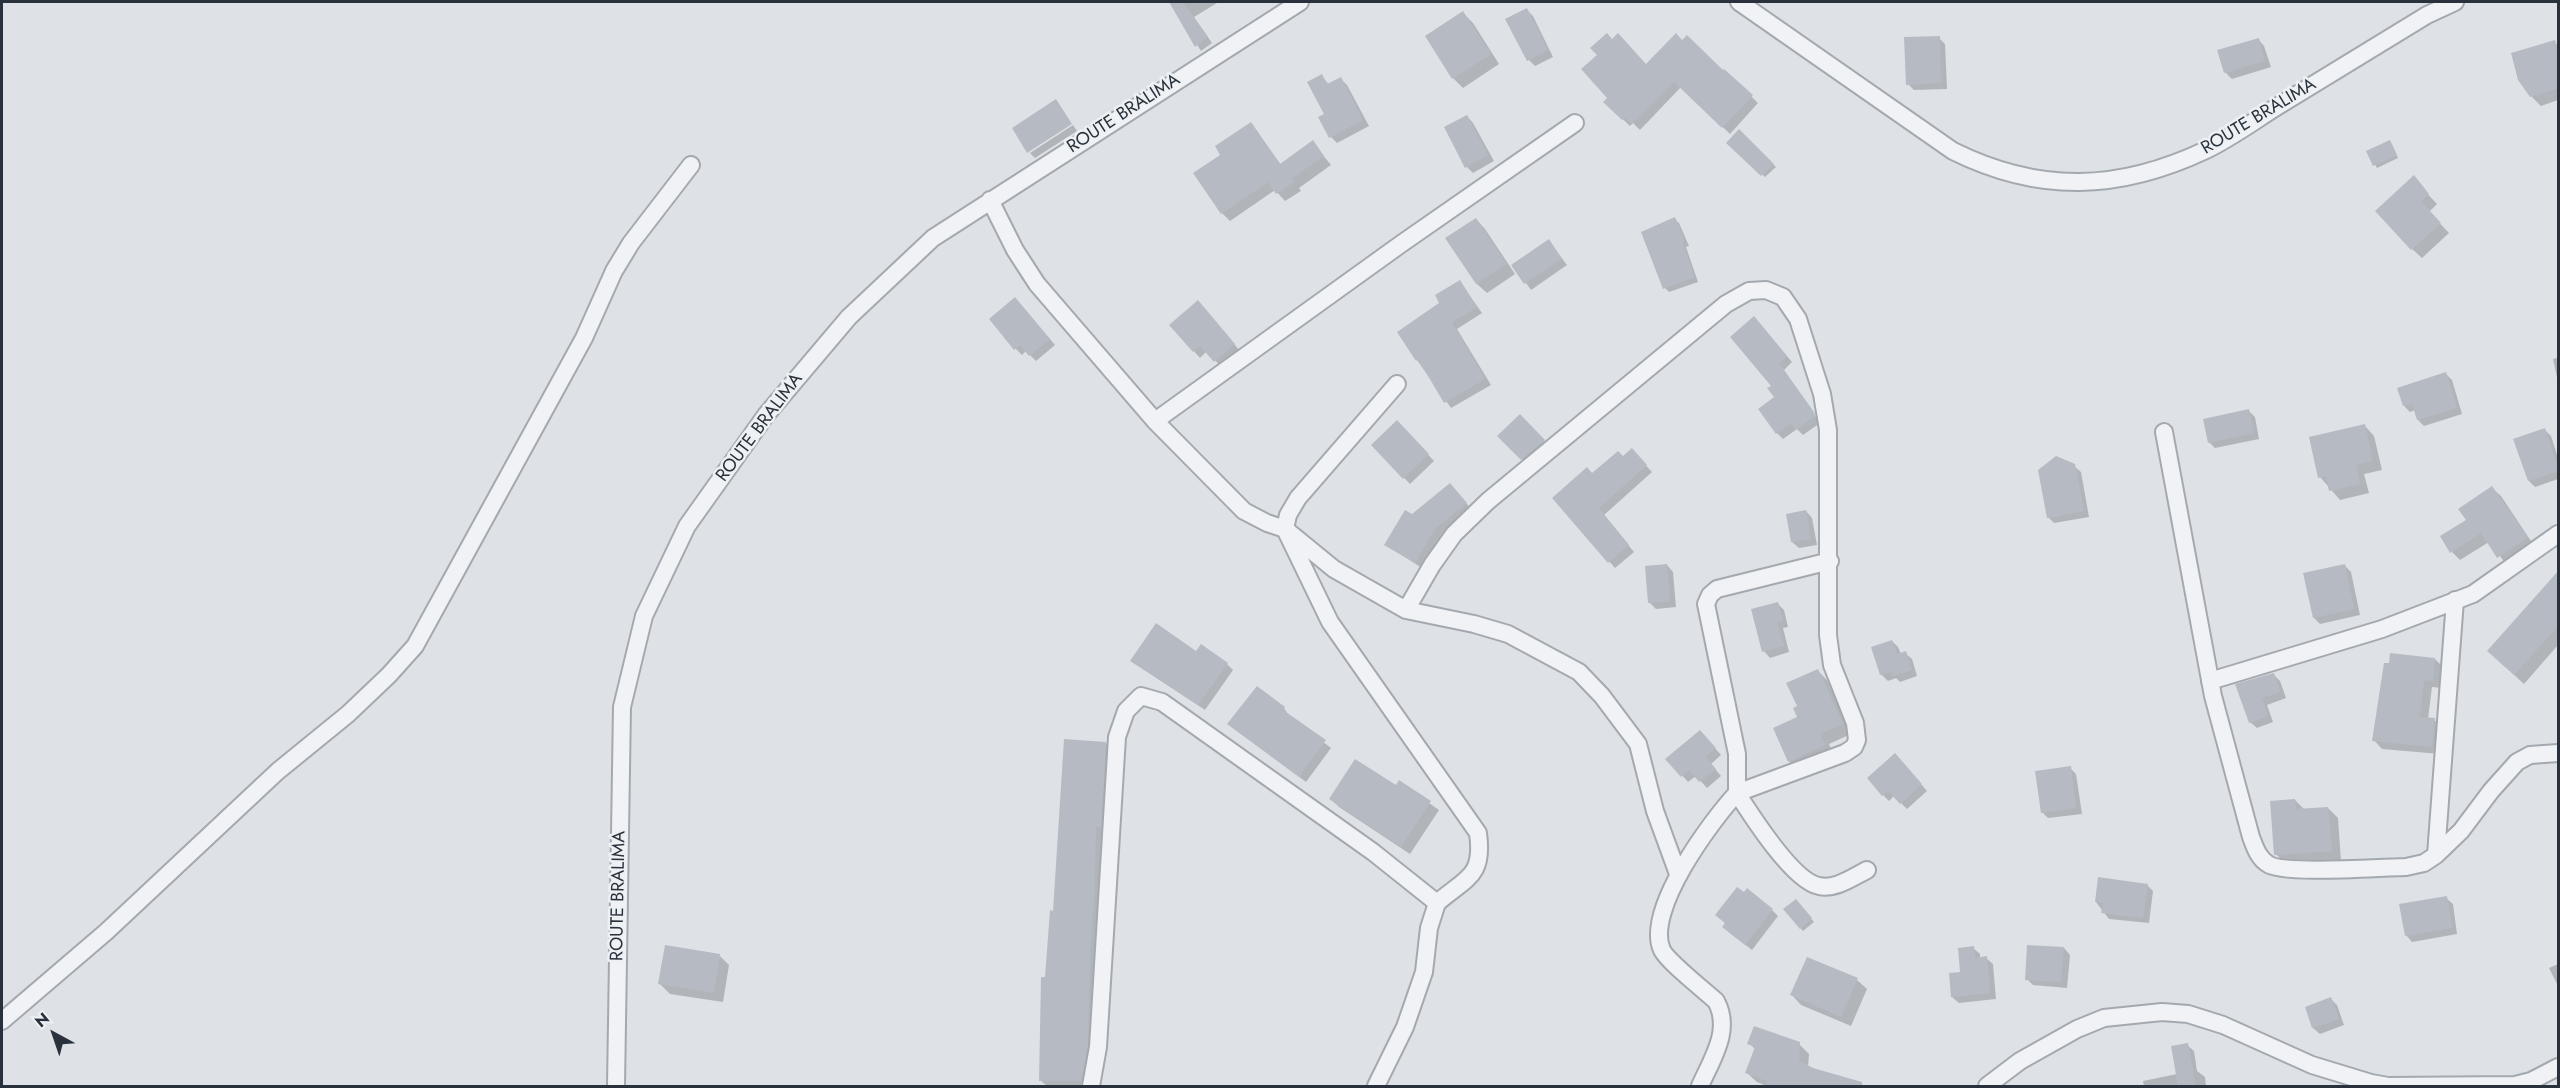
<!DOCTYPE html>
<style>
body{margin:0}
#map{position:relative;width:2560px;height:1088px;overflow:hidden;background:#dee2e6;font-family:Jost,sans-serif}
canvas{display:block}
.frame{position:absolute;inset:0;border:3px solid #29313c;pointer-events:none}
.north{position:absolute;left:24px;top:1004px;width:60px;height:60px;-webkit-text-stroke:4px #eef1f4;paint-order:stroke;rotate:320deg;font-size:16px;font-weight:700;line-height:24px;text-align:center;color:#29313c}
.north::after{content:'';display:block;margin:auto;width:21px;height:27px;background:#29313c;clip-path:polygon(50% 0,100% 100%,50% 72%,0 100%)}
</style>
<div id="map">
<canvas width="2560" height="1088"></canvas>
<div class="frame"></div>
<div class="north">N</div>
</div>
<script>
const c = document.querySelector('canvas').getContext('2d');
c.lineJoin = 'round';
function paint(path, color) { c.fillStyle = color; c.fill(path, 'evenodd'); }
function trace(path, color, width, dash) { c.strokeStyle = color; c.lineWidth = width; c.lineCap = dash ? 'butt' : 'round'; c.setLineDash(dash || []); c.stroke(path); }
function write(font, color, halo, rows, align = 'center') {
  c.font = font + ' Jost,sans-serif'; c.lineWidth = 5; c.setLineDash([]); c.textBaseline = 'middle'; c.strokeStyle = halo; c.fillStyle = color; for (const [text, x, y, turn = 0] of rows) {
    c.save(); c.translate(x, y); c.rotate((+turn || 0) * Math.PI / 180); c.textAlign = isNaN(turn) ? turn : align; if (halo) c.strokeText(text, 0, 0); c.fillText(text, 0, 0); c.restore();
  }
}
paint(new Path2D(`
 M 1170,2 L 1216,2 L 1217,3 L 1194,17 L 1212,43 L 1201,51 Z
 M 1527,10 L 1533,16 L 1553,57 L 1535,66 L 1529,60 Z
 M 1463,13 L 1473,23 L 1499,64 L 1463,88 L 1453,78 L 1427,36 Z
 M 1939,38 L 1945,44 L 1947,89 L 1914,90 L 1908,84 Z
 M 2258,39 L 2264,46 L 2271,67 L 2232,79 L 2226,73 L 2219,51 Z
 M 2555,42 L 2558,46 L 2558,100 L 2541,106 L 2531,96 Z
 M 1646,66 L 1751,96 L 1758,103 L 1730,134 L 1681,87 L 1640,130 L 1633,123 L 1630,126 L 1605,102 Z
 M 1322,76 L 1329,85 L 1341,79 L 1347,85 L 1369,126 L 1337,143 L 1331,137 Z
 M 1467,116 L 1473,123 L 1494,161 L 1473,173 L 1467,167 Z
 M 1251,123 L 1281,165 L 1312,142 L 1331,165 L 1299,188 L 1301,191 L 1285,201 L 1275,190 L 1230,221 L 1222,213 Z
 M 1073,125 L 1077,131 L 1035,158 L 1030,153 Z
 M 1739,131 L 1776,167 L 1765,177 L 1728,143 Z
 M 2392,145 L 2398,158 L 2377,168 L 2368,152 Z
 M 2422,188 L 2437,204 L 2429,212 L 2449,233 L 2422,258 L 2412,249 Z
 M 1476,219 L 1485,229 L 1515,274 L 1487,293 L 1477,284 L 1447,238 Z
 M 1674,219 L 1679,223 L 1689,246 L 1686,247 L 1698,282 L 1669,292 L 1665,288 Z
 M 1549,241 L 1567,265 L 1531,290 L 1513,265 Z
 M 1460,282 L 1482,313 L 1457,329 L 1491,385 L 1451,408 L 1417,360 L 1441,303 Z
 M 1021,305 L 1055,345 L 1036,361 L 1026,351 L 1022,355 L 1016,349 Z
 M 1204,308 L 1240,351 L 1221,367 L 1207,351 L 1200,358 L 1171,325 Z
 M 1760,324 L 1792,362 L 1784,370 L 1820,423 L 1803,435 L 1797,429 L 1783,439 L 1777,433 L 1776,397 Z
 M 2558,358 L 2558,382 L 2553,359 Z
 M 2445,373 L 2452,380 L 2462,414 L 2424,426 L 2418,420 L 2415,410 L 2410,412 L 2404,406 Z
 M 2249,411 L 2255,417 L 2259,439 L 2215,448 L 2209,442 Z
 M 1520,416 L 1550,447 L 1529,465 L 1500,436 Z
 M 1397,422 L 1434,461 L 1410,484 L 1373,445 Z
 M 2365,426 L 2374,436 L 2382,470 L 2364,474 L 2369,493 L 2340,500 L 2320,477 Z
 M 2545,430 L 2551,436 L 2558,458 L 2558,479 L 2535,487 L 2529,481 Z
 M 1638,457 L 1652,472 L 1604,515 L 1634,552 L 1615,568 L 1609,561 L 1592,475 L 1623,458 Z
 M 2074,466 L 2081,472 L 2089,517 L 2054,523 L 2048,517 Z
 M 2492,488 L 2501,496 L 2535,547 L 2507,565 L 2489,542 L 2460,560 L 2452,552 L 2468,520 Z
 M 1456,491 L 1472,510 L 1441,536 L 1422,568 L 1386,545 L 1413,516 Z
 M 1806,511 L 1812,518 L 1817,545 L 1799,548 L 1792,542 Z
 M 1667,565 L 1673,572 L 1676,607 L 1656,609 L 1649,602 Z
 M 2345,566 L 2351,572 L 2360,615 L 2320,624 L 2314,618 Z
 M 2558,583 L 2558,645 L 2524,684 L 2498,660 Z
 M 1778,604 L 1784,610 L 1788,627 L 1783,628 L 1789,652 L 1770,658 L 1764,651 Z
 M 1892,641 L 1898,647 L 1901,654 L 1905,653 L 1912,659 L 1917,676 L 1900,682 L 1896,678 L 1888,681 L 1881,674 Z
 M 1197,653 L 1227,664 L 1233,670 L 1205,710 L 1131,661 Z
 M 2435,659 L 2443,667 L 2441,688 L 2432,687 L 2428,719 L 2434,720 L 2443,728 L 2440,754 L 2382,749 L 2374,740 Z
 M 1817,670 L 1827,680 L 1851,734 L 1829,744 L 1834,755 L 1799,771 L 1789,761 L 1799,707 Z
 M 2273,674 L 2280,681 L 2286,698 L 2267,705 L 2273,722 L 2257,728 L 2250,722 Z
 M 1284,708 L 1289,716 L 1331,748 L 1306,782 L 1229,724 Z
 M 1706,738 L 1721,755 L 1711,764 L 1721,776 L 1707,788 L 1696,776 L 1688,782 L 1668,759 Z
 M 1106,743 L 1113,750 L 1088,1086 L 1047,1086 L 1040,1080 L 1047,979 L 1055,912 Z
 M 1901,761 L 1927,791 L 1907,809 L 1894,796 L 1889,801 L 1883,795 Z
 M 2070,768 L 2076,774 L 2082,814 L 2048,818 L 2042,812 Z
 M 1399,782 L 1439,810 L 1410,854 L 1339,807 L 1331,799 L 1396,787 Z
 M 2295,800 L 2305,810 L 2328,808 L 2338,818 L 2341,861 L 2285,864 L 2276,854 Z
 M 2147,885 L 2153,891 L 2149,923 L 2109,919 L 2096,902 Z
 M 2446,898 L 2453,904 L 2457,934 L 2412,942 L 2406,935 Z
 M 1796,901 L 1814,922 L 1803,931 L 1785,910 Z
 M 1772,910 L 1778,916 L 1752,950 L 1730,933 L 1726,924 L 1717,915 Z
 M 1973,948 L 1980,954 L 1980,959 L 1986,958 L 1993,964 L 1996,999 L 1959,1003 L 1952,997 Z
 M 2064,948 L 2070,955 L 2067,988 L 2033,985 L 2027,979 Z
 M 720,956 L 729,965 L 723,1002 L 670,994 L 660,984 Z
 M 2558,964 L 2558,986 L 2549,968 Z
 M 1857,980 L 1867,989 L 1851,1026 L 1801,1005 L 1792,995 Z
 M 2331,999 L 2337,1005 L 2344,1025 L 2320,1034 L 2313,1028 Z
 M 1749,1043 L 1799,1044 L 1809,1054 L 1808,1067 L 1855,1081 L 1860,1086 L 1767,1086 L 1757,1082 L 1747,1073 L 1756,1050 Z
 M 2187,1045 L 2194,1051 L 2197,1071 L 2205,1077 L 2206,1086 L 2144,1086 L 2143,1081 L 2177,1074 Z`), '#0003');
paint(new Path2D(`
 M 1169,2 L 1183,2 L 1208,37 L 1195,47 Z
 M 1527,8 L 1548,50 L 1527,61 L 1505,19 Z
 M 1463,11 L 1491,54 L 1452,79 L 1425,36 Z
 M 1607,33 L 1612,39 L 1618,33 L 1646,64 L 1676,33 L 1682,40 L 1687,35 L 1723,70 L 1724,69 L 1753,95 L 1722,128 L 1674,82 L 1632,124 L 1625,118 L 1622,120 L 1603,102 L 1607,98 L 1581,69 L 1597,55 L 1590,48 Z
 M 1940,36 L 1941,83 L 1906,85 L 1904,37 Z
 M 2259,38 L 2265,61 L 2224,73 L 2217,50 Z
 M 2555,40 L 2559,52 L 2559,88 L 2530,97 L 2518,80 L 2511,53 Z
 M 1322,74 L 1327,84 L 1341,77 L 1363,120 L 1329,138 L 1318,117 L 1324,114 L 1307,82 Z
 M 1056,99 L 1072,124 L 1027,153 L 1012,128 Z
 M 1467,115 L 1488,155 L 1465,168 L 1444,127 Z
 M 1251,122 L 1280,164 L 1313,140 L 1324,156 L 1291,179 L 1294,182 L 1276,194 L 1268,182 L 1221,214 L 1193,173 L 1220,155 L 1215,146 Z
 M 1739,129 L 1774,164 L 1761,176 L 1726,143 Z
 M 2390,140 L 2397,155 L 2373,166 L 2366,151 Z
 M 2414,175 L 2429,194 L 2421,201 L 2441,223 L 2411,250 L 2375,211 Z
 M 1675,217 L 1685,241 L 1682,242 L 1695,277 L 1663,289 L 1641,232 Z
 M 1476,218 L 1507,264 L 1476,284 L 1445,238 Z
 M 1549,239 L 1562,259 L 1524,284 L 1511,265 Z
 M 1460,280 L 1477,307 L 1452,322 L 1485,379 L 1444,403 L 1418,359 L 1416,361 L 1397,332 L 1439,303 L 1435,295 Z
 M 1015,297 L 1050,339 L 1029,356 L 1020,345 L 1014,350 L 989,319 Z
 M 1198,300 L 1235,344 L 1214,362 L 1200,346 L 1193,352 L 1169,325 Z
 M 1754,316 L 1787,356 L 1779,363 L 1814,412 L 1815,416 L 1796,430 L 1791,423 L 1776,434 L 1758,409 L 1774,397 L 1767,388 L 1771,386 L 1730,337 Z
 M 2446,372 L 2457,408 L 2417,420 L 2412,404 L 2403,406 L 2397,388 Z
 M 2249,409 L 2254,433 L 2208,443 L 2203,419 Z
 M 1520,414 L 1545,440 L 1521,460 L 1497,436 Z
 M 1397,420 L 1429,454 L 1403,479 L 1371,445 Z
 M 2365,424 L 2373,461 L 2356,465 L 2360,484 L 2329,491 L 2326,476 L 2318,478 L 2309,437 Z
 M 2545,428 L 2559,471 L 2528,481 L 2513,439 Z
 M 1632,448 L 1647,465 L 1599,508 L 1629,545 L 1608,563 L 1552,498 L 1587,467 L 1592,473 L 1618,451 L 1623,456 Z
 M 2056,456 L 2075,464 L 2084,511 L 2047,518 L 2038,470 Z
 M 1450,483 L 1467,503 L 1435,529 L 1415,563 L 1384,545 L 1405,510 L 1412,514 Z
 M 2492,486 L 2528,537 L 2497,558 L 2481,533 L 2450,553 L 2440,536 L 2466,520 L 2458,509 Z
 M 1806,510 L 1811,539 L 1791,542 L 1786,514 Z
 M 1667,564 L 1670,601 L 1648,603 L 1645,566 Z
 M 2345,564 L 2354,609 L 2313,618 L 2303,573 Z
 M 2559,570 L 2559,625 L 2514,675 L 2487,651 Z
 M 1778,602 L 1783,621 L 1777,622 L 1784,646 L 1762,652 L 1751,609 Z
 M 1156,623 L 1196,651 L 1201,644 L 1228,663 L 1198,705 L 1130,661 Z
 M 1892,640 L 1897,654 L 1906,651 L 1912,670 L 1892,676 L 1891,672 L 1880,675 L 1871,647 Z
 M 2390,653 L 2435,658 L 2433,681 L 2424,680 L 2420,717 L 2435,718 L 2432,747 L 2372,741 L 2384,663 L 2389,663 Z
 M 1818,669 L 1843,724 L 1820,734 L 1825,745 L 1788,762 L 1773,728 L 1797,717 L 1793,708 L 1797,706 L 1786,683 Z
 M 2274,673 L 2280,692 L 2262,698 L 2268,716 L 2249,723 L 2235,684 Z
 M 1257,686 L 1285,707 L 1283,710 L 1326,740 L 1299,777 L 1227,724 Z
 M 1700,730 L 1716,748 L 1706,757 L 1716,769 L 1699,782 L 1689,770 L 1681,777 L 1665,759 Z
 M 1064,739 L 1106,742 L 1101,827 L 1096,827 L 1094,897 L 1090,950 L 1088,1046 L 1081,1081 L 1039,1081 L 1041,977 L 1045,977 L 1050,910 L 1053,911 Z
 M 1895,753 L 1922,784 L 1900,804 L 1888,791 L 1882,796 L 1867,778 Z
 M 1355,759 L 1396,785 L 1399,780 L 1431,801 L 1401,847 L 1329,799 Z
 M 2071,766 L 2076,808 L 2041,813 L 2035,771 Z
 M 2295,799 L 2296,809 L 2328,807 L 2332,851 L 2274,855 L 2270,801 Z
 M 2098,877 L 2148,884 L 2143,918 L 2101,913 L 2103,903 L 2095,902 Z
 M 1737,887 L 1744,892 L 1747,888 L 1773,909 L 1745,945 L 1722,927 L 1725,923 L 1715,915 Z
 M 2447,896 L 2452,928 L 2405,936 L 2399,904 Z
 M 1796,899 L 1812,918 L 1800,929 L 1783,909 Z
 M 665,945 L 720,954 L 714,993 L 658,984 Z
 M 2027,945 L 2064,947 L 2061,982 L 2025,980 Z
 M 1974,946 L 1975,958 L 1987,956 L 1990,993 L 1951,997 L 1949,973 L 1960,972 L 1958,948 Z
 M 1807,957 L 1858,978 L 1841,1017 L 1790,995 Z
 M 2331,997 L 2339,1019 L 2312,1028 L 2305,1007 Z
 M 1754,1026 L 1800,1042 L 1799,1061 L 1813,1068 L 1862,1082 L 1862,1086 L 1766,1086 L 1767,1081 L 1745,1073 L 1755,1047 L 1747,1044 Z
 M 2188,1043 L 2196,1086 L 2178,1086 L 2171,1046 Z`), '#b6bbc3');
const street = new Path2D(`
 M 1739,2 L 1953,151 C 2040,194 2119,191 2206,150 C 2233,137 2258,118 2283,103 C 2331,74 2379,44 2427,15 L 2455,2
 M 990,200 L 1015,250 L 1037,284 L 1155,421 L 1244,511 L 1267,523 L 1285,529 L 1334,569 L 1406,610 L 1474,624 L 1508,634 L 1579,672 L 1602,696 L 1638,744 L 1655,811 L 1678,874
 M 1397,384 L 1298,498 L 1288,515 L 1285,529 L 1330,622 L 1478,833 C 1484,877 1467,877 1437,903
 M 1155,421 L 1401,244 L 1575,123
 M 2164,432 L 2213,696 L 2251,837 C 2255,847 2258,858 2268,864 C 2283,875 2382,867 2406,867 L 2424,863 L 2436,855 L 2461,831 L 2491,791 L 2517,762 L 2530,755 L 2558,753
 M 1406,610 L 1432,565 L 1454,534 L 1488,501 L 1726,304 L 1749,291 L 1766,290 L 1783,297 L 1798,319 L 1822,394 L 1828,430 L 1828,635 L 1832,665 L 1855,723 L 1857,740 L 1854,747 L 1845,753 L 1737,793 C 1751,815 1793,881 1819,886 C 1835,890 1853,877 1867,870
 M 2210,681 L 2382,629 L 2473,594 L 2558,534
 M 2436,855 L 2455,600
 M 2,1021 L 106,932 L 278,771 L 348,714 L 389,675 L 415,646 L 584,338 L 614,271 L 631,243 L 691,165
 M 616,1086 L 622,707 L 644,616 L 687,526 L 766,415 L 849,317 L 933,238 L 1300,2
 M 1091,1086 L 1098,1047 L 1117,737 L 1126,711 L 1141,696 L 1162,702 L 1373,852 L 1437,903 L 1429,928 L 1424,972 L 1405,1027 L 1376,1086
 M 1700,1086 C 1712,1059 1732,1030 1716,1001 C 1704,990 1668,962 1662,950 C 1644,911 1711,821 1737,793 L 1737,754 L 1706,604 L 1710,595 L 1717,589 L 1830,561
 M 1987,1086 L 2020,1061 L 2077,1029 L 2104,1018 L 2162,1012 L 2188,1014 L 2223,1025 L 2312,1065 L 2371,1083 L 2388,1086 L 2515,1085 L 2531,1081 L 2558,1067`);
trace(street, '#a4a9b0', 20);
trace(street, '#f1f2f5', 16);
write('18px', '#29313c', '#eef1f4', [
 ["ROUTE BRALIMA",1124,114,-33],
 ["ROUTE BRALIMA",2259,117,-31],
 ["ROUTE BRALIMA",760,428,-53],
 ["ROUTE BRALIMA",619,896,-89]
]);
</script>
